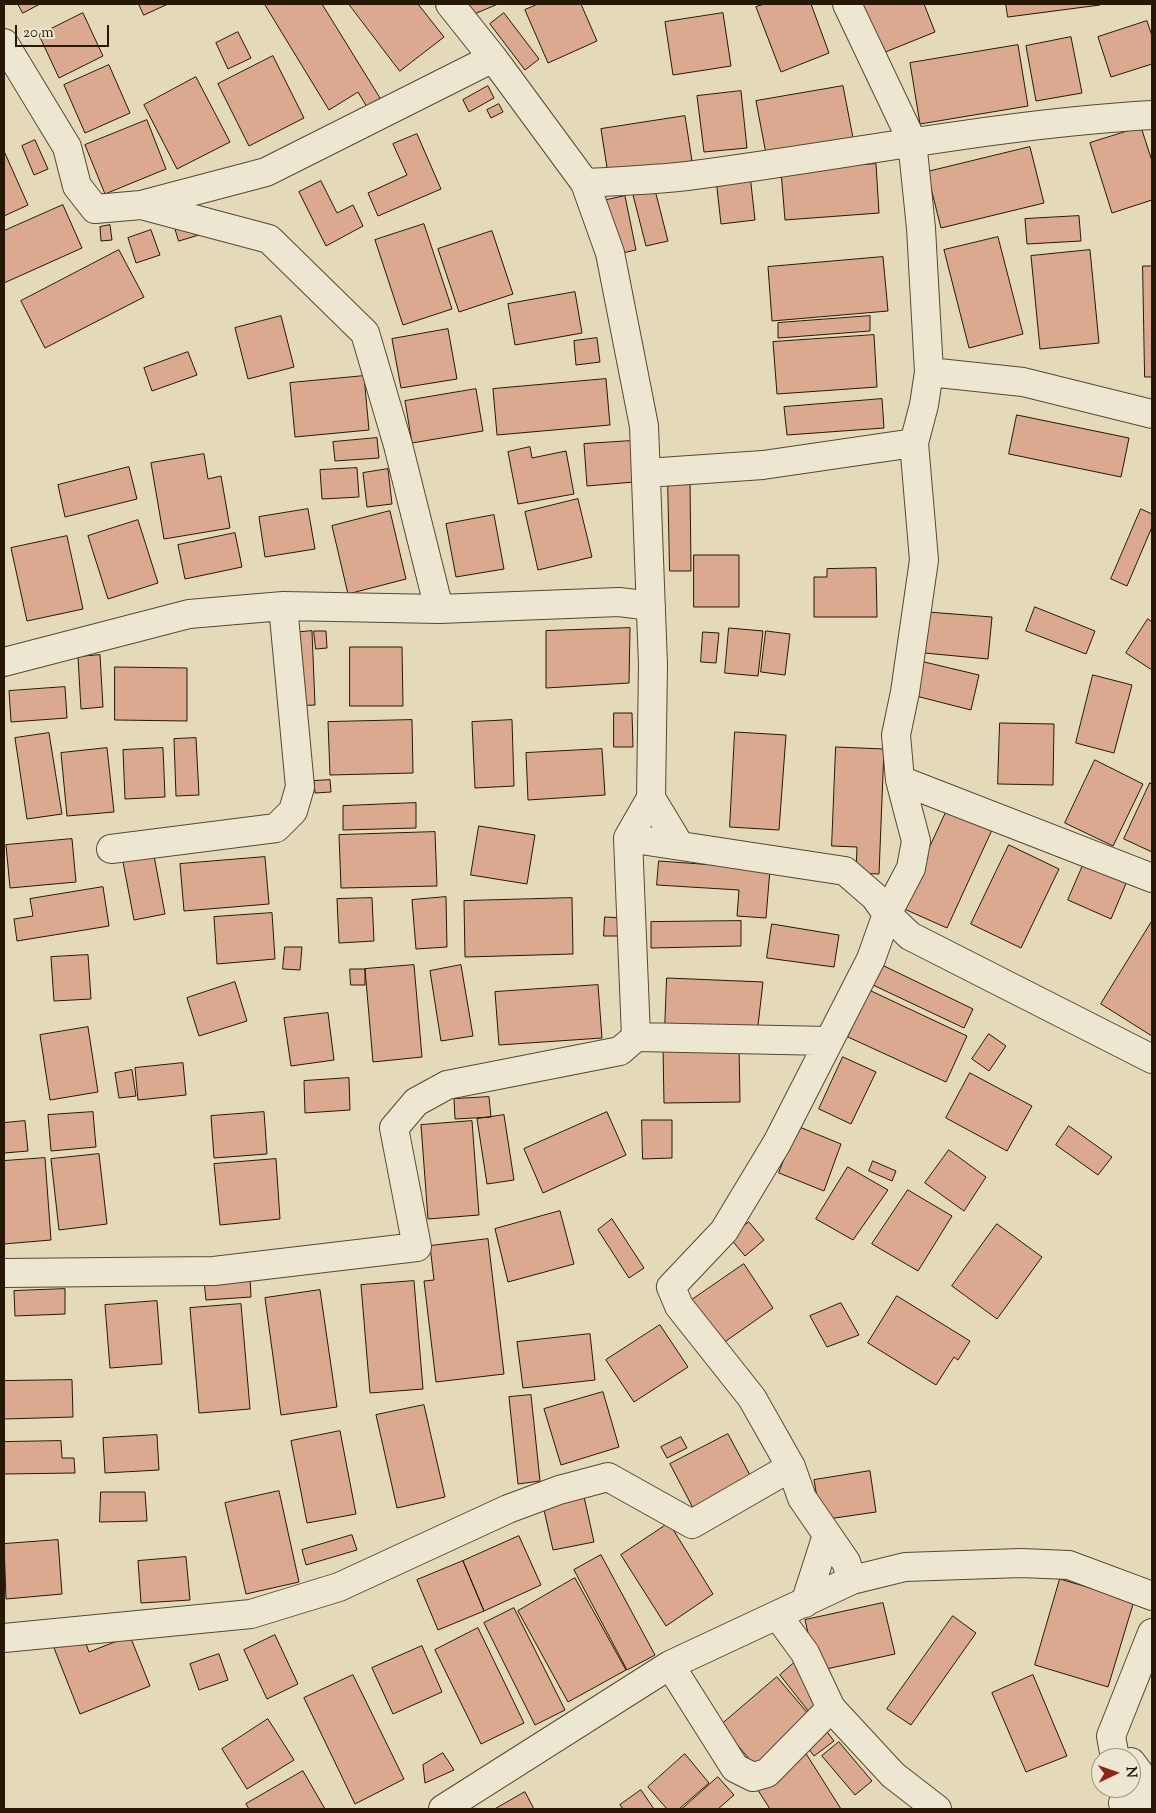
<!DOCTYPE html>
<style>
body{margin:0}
#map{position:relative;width:1156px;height:1813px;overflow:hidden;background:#e4daba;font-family:"Sorts Mill Goudy",serif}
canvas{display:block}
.frame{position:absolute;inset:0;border:5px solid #271805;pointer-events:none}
.north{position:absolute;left:1091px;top:1748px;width:50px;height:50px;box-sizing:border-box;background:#ede7d2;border:1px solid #9e9480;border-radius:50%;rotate:87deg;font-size:14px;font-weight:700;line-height:20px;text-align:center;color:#271805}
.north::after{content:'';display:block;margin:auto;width:18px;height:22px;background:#8f2418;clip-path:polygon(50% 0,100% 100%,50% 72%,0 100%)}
.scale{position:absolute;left:15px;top:25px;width:94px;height:22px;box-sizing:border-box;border:2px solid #271805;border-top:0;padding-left:6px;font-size:15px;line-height:18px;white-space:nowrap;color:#271805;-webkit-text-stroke:4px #ede7d2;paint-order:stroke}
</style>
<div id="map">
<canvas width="1156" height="1813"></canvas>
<div class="frame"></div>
<div class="north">N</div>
<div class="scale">20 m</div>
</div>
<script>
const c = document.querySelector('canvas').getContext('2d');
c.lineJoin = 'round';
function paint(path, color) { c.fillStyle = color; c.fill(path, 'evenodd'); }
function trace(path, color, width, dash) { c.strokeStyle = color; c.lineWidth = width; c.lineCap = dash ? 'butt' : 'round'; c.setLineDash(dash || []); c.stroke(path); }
const building = new Path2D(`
 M 18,4 L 40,4 L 23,13 Z
 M 139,4 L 168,4 L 144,15 Z
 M 267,4 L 322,4 L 380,98 L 367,107 L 358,92 L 329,110 L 265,5 Z
 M 349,4 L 418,4 L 444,37 L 400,71 Z
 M 467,4 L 498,4 L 472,15 Z
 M 538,4 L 581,4 L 597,41 L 548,63 L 525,10 Z
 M 765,4 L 811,4 L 829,53 L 781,72 L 756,7 Z
 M 863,4 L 924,4 L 935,32 L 883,53 Z
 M 1006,4 L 1100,4 L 1100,5 L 1008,17 Z
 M 83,13 L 103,56 L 59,78 L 39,35 Z
 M 504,13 L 539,59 L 525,70 L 490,24 Z
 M 723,13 L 731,66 L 673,75 L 665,22 Z
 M 1147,21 L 1152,36 L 1152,64 L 1111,77 L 1098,37 Z
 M 238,32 L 251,58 L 228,69 L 216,43 Z
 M 1071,37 L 1082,93 L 1036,101 L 1026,46 Z
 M 1018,45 L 1028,106 L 920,124 L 910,63 Z
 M 273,56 L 304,118 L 249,146 L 218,84 Z
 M 109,65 L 130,113 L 85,133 L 64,85 Z
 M 196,77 L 230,142 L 177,169 L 144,105 Z
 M 488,86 L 494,98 L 469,112 L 463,100 Z
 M 843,86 L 854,143 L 767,159 L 756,101 Z
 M 741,91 L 747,148 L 704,152 L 697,96 Z
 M 499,104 L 503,112 L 491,118 L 487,110 Z
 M 685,116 L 692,161 L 608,174 L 601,129 Z
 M 147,120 L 166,169 L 105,194 L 85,145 Z
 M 1141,127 L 1152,161 L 1152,200 L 1112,213 L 1090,143 Z
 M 417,134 L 441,189 L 378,216 L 368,193 L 407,175 L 393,144 Z
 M 35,140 L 48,169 L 34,175 L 22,146 Z
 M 1030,147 L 1044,203 L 941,228 L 927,172 Z
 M 4,151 L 28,205 L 4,216 Z
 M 876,164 L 879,213 L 785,220 L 781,171 Z
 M 750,175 L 755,220 L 721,224 L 716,179 Z
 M 321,181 L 337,213 L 353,205 L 363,226 L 326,246 L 299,192 Z
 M 655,190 L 668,241 L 646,246 L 633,195 Z
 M 625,196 L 636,250 L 613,255 L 602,201 Z
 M 63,205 L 82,248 L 4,283 L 4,231 Z
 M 170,212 L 202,234 L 179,241 Z
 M 1079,216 L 1081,241 L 1027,244 L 1025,219 Z
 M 424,224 L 452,309 L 403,325 L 375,240 Z
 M 110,225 L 112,240 L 101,241 L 100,227 Z
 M 151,230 L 160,255 L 136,263 L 128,238 Z
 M 492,231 L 513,294 L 459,312 L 438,249 Z
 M 998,237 L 1023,334 L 969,348 L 944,250 Z
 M 119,250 L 144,297 L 45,348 L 21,301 Z
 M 1090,250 L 1099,343 L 1040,349 L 1031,256 Z
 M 883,257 L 888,311 L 772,321 L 768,267 Z
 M 1143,266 L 1152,266 L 1152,377 L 1145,377 Z
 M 575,292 L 582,333 L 515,345 L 508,304 Z
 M 281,316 L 294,367 L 248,379 L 235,328 Z
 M 870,316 L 870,331 L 778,338 L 778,323 Z
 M 448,329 L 457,379 L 401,388 L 392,339 Z
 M 874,335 L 877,387 L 777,394 L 773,342 Z
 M 597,338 L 600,362 L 576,365 L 574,341 Z
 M 188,352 L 197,375 L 152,391 L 144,368 Z
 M 364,376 L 369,430 L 295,437 L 290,383 Z
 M 606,379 L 610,425 L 497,435 L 493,389 Z
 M 476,389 L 483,431 L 412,443 L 405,401 Z
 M 882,399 L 884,428 L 787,435 L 784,407 Z
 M 1017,415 L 1129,438 L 1121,477 L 1009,454 Z
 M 377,438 L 379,458 L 335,461 L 333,442 Z
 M 631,441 L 634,482 L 587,486 L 584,444 Z
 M 530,447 L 532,458 L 566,451 L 574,494 L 518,504 L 508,452 Z
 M 204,454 L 208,479 L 221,476 L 230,528 L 164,539 L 151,463 Z
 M 129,467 L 137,499 L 65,517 L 58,485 Z
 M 357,468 L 359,497 L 322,499 L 320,470 Z
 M 388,469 L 392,504 L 367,507 L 363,473 Z
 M 668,480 L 690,480 L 691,571 L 670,571 Z
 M 578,499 L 592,557 L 538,570 L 525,512 Z
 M 308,509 L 315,549 L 265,557 L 259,517 Z
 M 1141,509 L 1152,514 L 1152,527 L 1127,586 L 1111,579 Z
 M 390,511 L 406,579 L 348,594 L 332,526 Z
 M 494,515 L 504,569 L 456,577 L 446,524 Z
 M 138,520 L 158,583 L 108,599 L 88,536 Z
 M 235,533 L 242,567 L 185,579 L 178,545 Z
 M 67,536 L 83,609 L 27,621 L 11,548 Z
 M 694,555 L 739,555 L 739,607 L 694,607 Z
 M 876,568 L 877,617 L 814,617 L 814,577 L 827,577 L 827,569 Z
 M 1035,607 L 1095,631 L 1086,654 L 1026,631 Z
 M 928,612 L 992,617 L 988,659 L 924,653 Z
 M 1148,619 L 1152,622 L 1152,670 L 1126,653 Z
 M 630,628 L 629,683 L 546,688 L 546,631 Z
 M 729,628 L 763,631 L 758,676 L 725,673 Z
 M 312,631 L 315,705 L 294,706 L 291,633 Z
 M 314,631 L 326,631 L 327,648 L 316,649 Z
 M 766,631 L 790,634 L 785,675 L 761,672 Z
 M 703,632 L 719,633 L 716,663 L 701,662 Z
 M 350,647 L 402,647 L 403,706 L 350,706 Z
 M 100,655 L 103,707 L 81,709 L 78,657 Z
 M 916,660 L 979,675 L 971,710 L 908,694 Z
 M 115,667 L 187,668 L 187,721 L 115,720 Z
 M 1093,675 L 1132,685 L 1114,753 L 1076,743 Z
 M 65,687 L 67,718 L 11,722 L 9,691 Z
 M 614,713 L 632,713 L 633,747 L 614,747 Z
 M 412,720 L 413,773 L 330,775 L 328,722 Z
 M 512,720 L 514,786 L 475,788 L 472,722 Z
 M 1000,723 L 1054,724 L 1053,785 L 998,784 Z
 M 735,732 L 786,735 L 779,830 L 730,827 Z
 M 49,733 L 62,814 L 27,819 L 15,738 Z
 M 196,738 L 199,795 L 176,796 L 174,739 Z
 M 836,747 L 884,749 L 879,874 L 856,873 L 857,847 L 832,846 Z
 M 107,748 L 114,812 L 67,816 L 61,753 Z
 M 163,748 L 165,797 L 125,799 L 123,750 Z
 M 602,749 L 605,795 L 528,800 L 526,753 Z
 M 1095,760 L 1143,784 L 1113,846 L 1065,823 Z
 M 330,780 L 331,792 L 315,793 L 314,781 Z
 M 1150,783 L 1152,785 L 1152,852 L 1124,839 Z
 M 416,803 L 416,828 L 343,830 L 343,806 Z
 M 947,810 L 992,830 L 947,928 L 902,908 Z
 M 479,826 L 535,835 L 527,884 L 471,875 Z
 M 435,832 L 437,886 L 341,888 L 339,835 Z
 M 72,839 L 76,882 L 10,888 L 6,845 Z
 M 1009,845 L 1059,869 L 1021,948 L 971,924 Z
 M 154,856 L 165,914 L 134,920 L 123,862 Z
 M 265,857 L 269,904 L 184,911 L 180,864 Z
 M 659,861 L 770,869 L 766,918 L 737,916 L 739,890 L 657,885 Z
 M 1084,863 L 1127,881 L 1111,919 L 1068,900 Z
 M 103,887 L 109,926 L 17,941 L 14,919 L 33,916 L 30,899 Z
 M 446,897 L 447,947 L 416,949 L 412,900 Z
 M 372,898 L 374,941 L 339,943 L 337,899 Z
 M 572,898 L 573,954 L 465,957 L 464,901 Z
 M 272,913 L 275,959 L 217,964 L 214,917 Z
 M 605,917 L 625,918 L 624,936 L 604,936 Z
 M 741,921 L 741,946 L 651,948 L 651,922 Z
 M 1152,921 L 1152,1036 L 1101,1004 Z
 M 772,924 L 839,935 L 834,967 L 767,958 Z
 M 285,947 L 302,947 L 300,970 L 283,969 Z
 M 88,955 L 91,999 L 54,1001 L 51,957 Z
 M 414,965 L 422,1057 L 373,1062 L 365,969 Z
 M 461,965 L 473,1036 L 441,1041 L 430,971 Z
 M 882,965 L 973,1009 L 964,1028 L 873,985 Z
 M 350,969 L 365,969 L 365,985 L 351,985 Z
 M 667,978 L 763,982 L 757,1034 L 665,1030 Z
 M 235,982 L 247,1021 L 199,1036 L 187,998 Z
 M 598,985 L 602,1038 L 499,1045 L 495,992 Z
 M 869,990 L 967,1036 L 946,1082 L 848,1037 Z
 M 328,1013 L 334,1060 L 291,1066 L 284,1018 Z
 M 88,1027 L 98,1092 L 50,1100 L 40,1035 Z
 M 989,1034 L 1006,1046 L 989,1071 L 972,1059 Z
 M 739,1045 L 740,1102 L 664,1103 L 663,1047 Z
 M 843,1057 L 876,1072 L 851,1124 L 819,1109 Z
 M 183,1063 L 186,1095 L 138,1100 L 135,1068 Z
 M 132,1070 L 136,1096 L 119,1098 L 115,1073 Z
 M 970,1073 L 1032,1106 L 1007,1151 L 946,1118 Z
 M 349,1078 L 350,1110 L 305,1113 L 304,1081 Z
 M 489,1097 L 491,1117 L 455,1119 L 454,1099 Z
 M 93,1112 L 96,1147 L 51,1151 L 48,1115 Z
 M 264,1112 L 267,1154 L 214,1158 L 211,1116 Z
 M 607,1112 L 626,1155 L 543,1193 L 524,1149 Z
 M 504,1115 L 514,1180 L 487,1184 L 477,1119 Z
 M 642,1120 L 672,1120 L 672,1158 L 643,1159 Z
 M 25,1121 L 28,1151 L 4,1153 L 4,1123 Z
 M 472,1121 L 479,1215 L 428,1219 L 421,1125 Z
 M 797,1126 L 841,1144 L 824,1191 L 779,1173 Z
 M 1069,1126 L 1112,1157 L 1098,1175 L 1056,1145 Z
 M 949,1150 L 986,1177 L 964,1211 L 925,1183 Z
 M 99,1154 L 107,1224 L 59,1230 L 51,1159 Z
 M 45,1158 L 51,1240 L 4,1244 L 4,1161 Z
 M 276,1159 L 280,1219 L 220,1225 L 214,1164 Z
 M 873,1161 L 896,1171 L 892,1181 L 869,1171 Z
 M 848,1167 L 888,1190 L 853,1240 L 816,1219 Z
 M 908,1190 L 952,1216 L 918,1271 L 872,1244 Z
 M 560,1211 L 574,1264 L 508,1282 L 495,1229 Z
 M 612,1219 L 644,1268 L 629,1278 L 598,1230 Z
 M 749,1222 L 764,1240 L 745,1256 L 730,1238 Z
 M 997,1224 L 1042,1257 L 997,1319 L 952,1286 Z
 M 488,1239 L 504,1374 L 436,1382 L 424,1281 L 434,1280 L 430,1246 Z
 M 744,1264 L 773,1308 L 716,1348 L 686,1304 Z
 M 250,1277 L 251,1297 L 206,1300 L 204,1280 Z
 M 414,1281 L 423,1389 L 370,1393 L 361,1285 Z
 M 65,1289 L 65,1314 L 15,1316 L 14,1291 Z
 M 320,1290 L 337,1407 L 281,1415 L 265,1298 Z
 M 897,1296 L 970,1341 L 958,1360 L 954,1357 L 936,1385 L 868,1343 Z
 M 157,1301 L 162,1364 L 110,1368 L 105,1305 Z
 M 841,1303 L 859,1335 L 827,1347 L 810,1316 Z
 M 241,1304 L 250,1409 L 199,1413 L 190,1308 Z
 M 660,1325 L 688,1367 L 634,1402 L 606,1360 Z
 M 590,1334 L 595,1380 L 523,1388 L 517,1342 Z
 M 72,1380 L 73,1417 L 4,1419 L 4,1381 Z
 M 603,1392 L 619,1447 L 561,1465 L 544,1409 Z
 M 531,1395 L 540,1481 L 518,1484 L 509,1397 Z
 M 424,1405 L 445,1497 L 397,1508 L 376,1415 Z
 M 340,1431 L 356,1514 L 307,1523 L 291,1441 Z
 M 728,1434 L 751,1477 L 693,1508 L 670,1464 Z
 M 157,1435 L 159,1470 L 105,1473 L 103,1438 Z
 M 681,1437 L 687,1448 L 667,1458 L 661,1447 Z
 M 61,1441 L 62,1458 L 74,1458 L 75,1473 L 4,1474 L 4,1442 Z
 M 870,1471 L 876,1512 L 821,1520 L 814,1480 Z
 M 279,1491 L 299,1582 L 246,1594 L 225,1503 Z
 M 101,1492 L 145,1492 L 147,1521 L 100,1522 Z
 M 583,1492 L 594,1542 L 553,1550 L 542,1501 Z
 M 669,1523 L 713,1594 L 666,1626 L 621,1555 Z
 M 352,1535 L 357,1550 L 306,1565 L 302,1550 Z
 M 519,1536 L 541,1585 L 484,1611 L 463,1561 Z
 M 58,1540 L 62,1594 L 6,1599 L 4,1544 Z
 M 601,1555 L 655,1655 L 627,1670 L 574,1570 Z
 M 186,1557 L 190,1600 L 141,1603 L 138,1561 Z
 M 463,1561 L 484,1611 L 438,1630 L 417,1580 Z
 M 575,1578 L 626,1670 L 568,1702 L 518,1611 Z
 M 1060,1579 L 1134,1601 L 1108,1687 L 1035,1665 Z
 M 883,1603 L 895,1654 L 817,1671 L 805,1620 Z
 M 514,1608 L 565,1710 L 535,1725 L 484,1623 Z
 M 953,1616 L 976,1633 L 911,1725 L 887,1709 Z
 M 478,1628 L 524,1723 L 481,1744 L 435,1650 Z
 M 275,1635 L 298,1684 L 267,1699 L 244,1650 Z
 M 83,1636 L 89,1652 L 130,1636 L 150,1686 L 80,1714 L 54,1648 Z
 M 422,1646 L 442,1692 L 393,1714 L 372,1668 Z
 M 219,1654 L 228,1680 L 199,1690 L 190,1664 Z
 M 794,1663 L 827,1706 L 813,1717 L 780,1675 Z
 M 353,1675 L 404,1779 L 355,1804 L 304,1698 Z
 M 1033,1675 L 1067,1756 L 1026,1772 L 992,1693 Z
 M 777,1677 L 811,1717 L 754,1765 L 721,1725 Z
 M 268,1719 L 294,1760 L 247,1789 L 222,1749 Z
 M 825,1729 L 834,1741 L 814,1756 L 805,1744 Z
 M 839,1742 L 872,1781 L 855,1795 L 822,1756 Z
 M 805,1752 L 841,1809 L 770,1809 L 754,1784 Z
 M 443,1753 L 454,1770 L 425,1783 L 423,1765 Z
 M 685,1754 L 709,1783 L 679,1809 L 667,1809 L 648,1787 Z
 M 303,1771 L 325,1809 L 249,1809 L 246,1804 Z
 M 718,1777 L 734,1795 L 718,1809 L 682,1809 Z
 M 641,1790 L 654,1809 L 623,1809 L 620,1805 Z
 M 525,1792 L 534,1809 L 495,1809 Z`);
paint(building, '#dba98f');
trace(building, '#271805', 1);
const minor = new Path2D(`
 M 450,4 L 493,58 L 585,183 L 610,253 L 644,426 L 653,665 L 651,798 L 628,838 L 636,1037
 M 847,4 L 912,141 L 921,228 L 929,372 L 924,405 L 914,443 L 924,560 L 905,692 L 896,735 L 900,780 L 916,841 L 911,868 L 887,914 L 871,959 L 777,1143 L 724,1231 L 671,1287 L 679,1306 L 752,1398 L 791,1467 L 802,1498 L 846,1562 L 852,1580
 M 4,43 L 67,147 L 77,186 L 95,209 L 141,205 L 266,172 L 493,58
 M 585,183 C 619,181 653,180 687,176 C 842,156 996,124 1152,115
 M 145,206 L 269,239 L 365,333 L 398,445 L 439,609
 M 929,372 L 1023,382 L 1152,414
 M 646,473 L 763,465 L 914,443
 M 4,662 L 189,614 L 283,606 L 439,609 L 619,602 L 651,606
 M 900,780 L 1152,878
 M 651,798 L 680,846
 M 628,838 L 845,871 L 875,897 L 887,914 L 910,936 L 1152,1059
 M 111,849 L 276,828 L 293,811 L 300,787 L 283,606
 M 4,1273 L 214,1271 L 417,1247 L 394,1128 L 416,1102 L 447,1085 L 620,1051 L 636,1037 L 829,1041
 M 805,1603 L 827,1535
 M 778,1616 L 805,1653 L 831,1708 L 893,1775 L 937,1809
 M 4,1638 L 251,1614 L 339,1587 L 508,1509 L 559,1490 L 608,1477 L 692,1524 L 791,1467
 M 670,1665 L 735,1768 L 753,1777 L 767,1773 L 831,1708
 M 1115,1758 L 1111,1736 L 1152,1633
 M 1131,1762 L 1152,1790
 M 1123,1803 L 1152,1794
 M 443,1809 L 670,1665 L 852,1580 L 905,1567 L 1021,1563 L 1069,1565 L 1152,1596`);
trace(minor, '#564832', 30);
trace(minor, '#ede7d2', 28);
</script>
